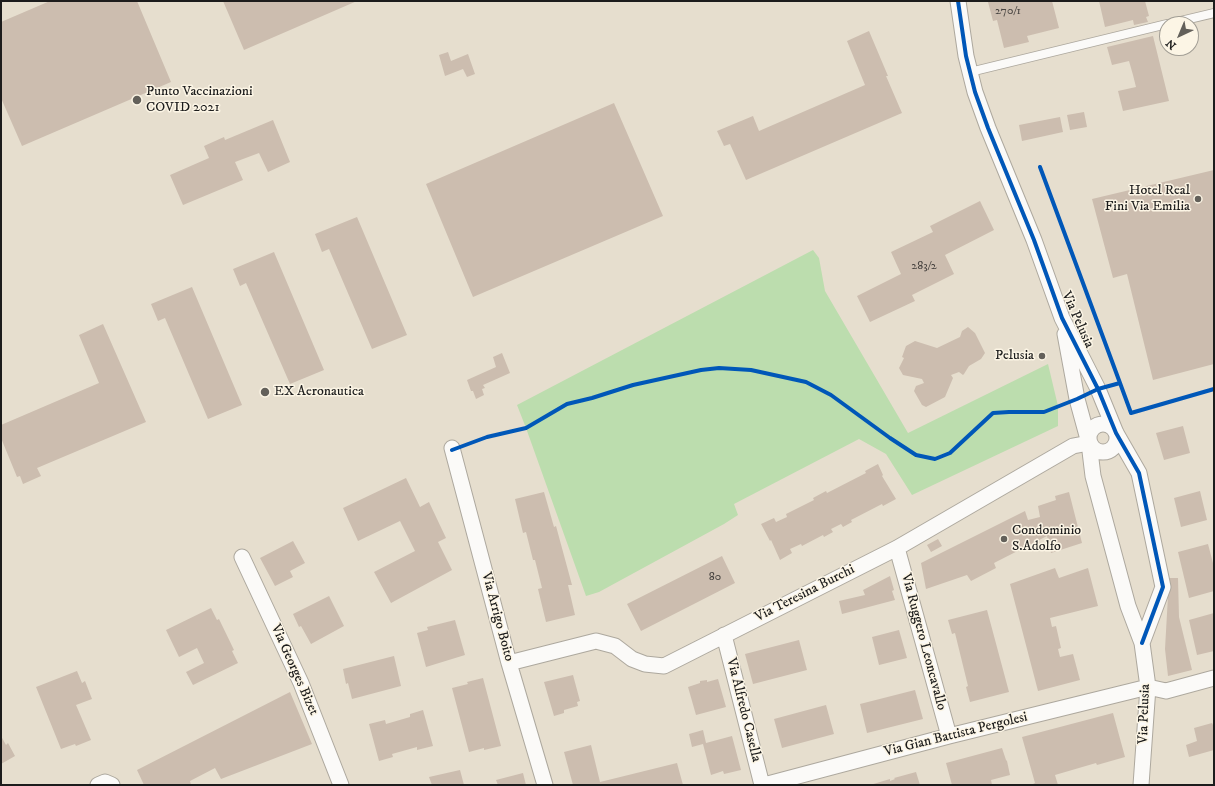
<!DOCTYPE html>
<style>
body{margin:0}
#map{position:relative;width:1215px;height:786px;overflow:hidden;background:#e6dece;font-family:"IM FELL DW Pica",serif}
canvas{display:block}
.frame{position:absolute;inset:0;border:2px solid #1c1c1c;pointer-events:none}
.north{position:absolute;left:1159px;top:16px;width:40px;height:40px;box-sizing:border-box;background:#fcf5e5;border:1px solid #a29e95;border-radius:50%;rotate:224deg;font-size:11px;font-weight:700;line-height:16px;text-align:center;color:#1c1c1c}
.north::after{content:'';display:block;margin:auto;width:14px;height:18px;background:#63605a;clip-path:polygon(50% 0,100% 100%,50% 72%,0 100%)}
</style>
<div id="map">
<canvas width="1215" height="786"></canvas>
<div class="frame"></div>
<div class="north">N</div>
</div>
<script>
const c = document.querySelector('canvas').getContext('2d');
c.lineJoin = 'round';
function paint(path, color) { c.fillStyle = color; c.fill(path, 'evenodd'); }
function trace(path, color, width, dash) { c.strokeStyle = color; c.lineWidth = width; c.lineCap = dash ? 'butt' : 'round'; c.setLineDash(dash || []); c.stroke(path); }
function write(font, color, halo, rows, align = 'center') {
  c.font = font + ' "IM FELL DW Pica",serif'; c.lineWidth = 3; c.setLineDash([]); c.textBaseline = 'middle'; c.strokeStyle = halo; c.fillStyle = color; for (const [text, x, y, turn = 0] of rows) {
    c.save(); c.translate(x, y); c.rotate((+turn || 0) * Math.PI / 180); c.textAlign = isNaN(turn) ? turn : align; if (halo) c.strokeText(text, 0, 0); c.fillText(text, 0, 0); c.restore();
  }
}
paint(new Path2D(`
 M 813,250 L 819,258 L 825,291 L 908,433 L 1048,364 L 1058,406 L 1058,426 L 912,495 L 886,454 L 859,439 L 734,504 L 738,515 L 724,524 L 599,592 L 586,596 L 526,428 L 517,405 Z`), '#bcddae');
paint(new Path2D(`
 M 50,1 L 137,1 L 171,82 L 22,146 L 1,98 L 1,22 Z
 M 223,1 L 357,1 L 244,50 Z
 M 993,1 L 1052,1 L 1059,28 L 1027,36 L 1029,42 L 1004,48 L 997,20 L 993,21 L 988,2 Z
 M 1099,1 L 1145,1 L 1149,16 L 1146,17 L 1148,22 L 1134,25 L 1133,20 L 1105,27 Z
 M 869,31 L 888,76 L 886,76 L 902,113 L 746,180 L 730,144 L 724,146 L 717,131 L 753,116 L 759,131 L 865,85 L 847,41 Z
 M 1153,36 L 1169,101 L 1123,111 L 1118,91 L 1136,87 L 1133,75 L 1129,61 L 1112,65 L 1107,47 Z
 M 448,52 L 451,61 L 468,54 L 475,74 L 467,77 L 463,69 L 445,76 L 439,55 Z
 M 614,103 L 663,216 L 473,297 L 426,184 Z
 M 1084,112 L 1087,127 L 1070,130 L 1067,115 Z
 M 1060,117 L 1063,132 L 1022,141 L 1019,125 Z
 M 273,120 L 290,162 L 268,172 L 259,153 L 235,162 L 243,180 L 183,205 L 170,175 L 209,158 L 204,146 L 224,137 L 225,140 Z
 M 1214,170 L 1214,364 L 1153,380 L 1127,274 L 1113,278 L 1092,199 Z
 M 980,201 L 994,230 L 945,255 L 954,274 L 912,295 L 915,301 L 870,322 L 857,296 L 901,274 L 891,252 L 933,232 L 930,226 Z
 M 357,217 L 407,335 L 372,349 L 329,249 L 322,252 L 315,234 Z
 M 274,252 L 324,370 L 290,384 L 246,283 L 240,286 L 233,269 Z
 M 192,287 L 242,405 L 208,419 L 165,318 L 158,321 L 151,304 Z
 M 103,324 L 146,422 L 37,468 L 41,476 L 23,484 L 20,476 L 17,477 L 1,438 L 1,425 L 99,383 L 79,335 Z
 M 968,327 L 975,333 L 985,353 L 981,359 L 969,366 L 964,374 L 963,375 L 959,372 L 951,375 L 953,378 L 945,397 L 926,407 L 922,405 L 914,391 L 916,386 L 924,383 L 922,379 L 903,375 L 899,368 L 904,358 L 902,357 L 906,346 L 915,341 L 937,348 L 960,337 L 962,331 Z
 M 502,353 L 510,373 L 483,385 L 485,388 L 482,389 L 484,395 L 476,399 L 473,391 L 471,391 L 467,380 L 496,367 L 493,357 Z
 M 1183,426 L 1190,453 L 1164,460 L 1156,433 Z
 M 878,464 L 883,475 L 882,476 L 896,499 L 883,506 L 882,504 L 851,520 L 852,522 L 843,527 L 841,524 L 831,529 L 833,532 L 824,537 L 823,535 L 802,546 L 801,544 L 790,549 L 792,553 L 780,560 L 771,540 L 770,541 L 761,524 L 774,518 L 776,522 L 787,517 L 786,514 L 814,500 L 813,498 L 826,491 L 827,493 L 866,473 L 865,471 Z
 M 406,478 L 420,507 L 429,502 L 446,538 L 438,542 L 452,570 L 391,603 L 374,572 L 415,551 L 400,521 L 358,541 L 343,508 Z
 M 1200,491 L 1207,520 L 1181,527 L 1174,498 Z
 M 544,492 L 554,527 L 556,526 L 572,585 L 568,585 L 575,615 L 546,622 L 538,589 L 542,588 L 535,560 L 533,560 L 526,532 L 523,533 L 515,499 Z
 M 1069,492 L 1082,543 L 1051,553 L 1047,536 L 994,563 L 996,568 L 971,581 L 967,575 L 926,589 L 921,563 L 1025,511 L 1028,520 L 1040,517 L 1038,506 L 1056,500 L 1055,496 Z
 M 938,539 L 942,546 L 931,552 L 927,545 Z
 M 293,541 L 305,563 L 290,571 L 293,577 L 275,586 L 260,558 Z
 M 1208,544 L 1214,567 L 1214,591 L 1189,598 L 1178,552 Z
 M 722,556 L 735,583 L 641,631 L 627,604 Z
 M 1055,568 L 1059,578 L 1088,568 L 1098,606 L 1050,618 L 1052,627 L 1056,626 L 1061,648 L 1058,649 L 1060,657 L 1073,654 L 1080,680 L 1038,691 L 1010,584 Z
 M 890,576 L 894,590 L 892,591 L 895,600 L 842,614 L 839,601 L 865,595 L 863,590 Z
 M 1169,578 L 1178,578 L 1179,617 L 1192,670 L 1168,676 L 1165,649 Z
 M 329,596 L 344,626 L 311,644 L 301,626 L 299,627 L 293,614 Z
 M 211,608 L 217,620 L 219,619 L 234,650 L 232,651 L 238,663 L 193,685 L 186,672 L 204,663 L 197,648 L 179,657 L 166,630 Z
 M 987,610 L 1009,692 L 970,702 L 966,687 L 968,686 L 955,633 L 952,634 L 948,620 Z
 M 1214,613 L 1214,651 L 1197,655 L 1189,620 Z
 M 455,620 L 465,655 L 426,667 L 417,633 L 428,630 L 427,627 Z
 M 899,630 L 907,658 L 879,665 L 872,637 Z
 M 799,640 L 807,670 L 753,684 L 745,654 Z
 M 394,656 L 401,686 L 352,699 L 348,683 L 346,684 L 343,669 Z
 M 77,671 L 82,683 L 85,681 L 92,699 L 76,705 L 91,740 L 76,746 L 75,744 L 61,749 L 36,687 Z
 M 573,675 L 580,701 L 577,702 L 578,706 L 564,710 L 564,713 L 554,716 L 544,682 Z
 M 483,678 L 501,746 L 484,750 L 484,748 L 469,752 L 452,688 L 468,684 L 467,682 Z
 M 718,679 L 726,707 L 696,715 L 688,687 L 700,683 L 700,681 L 707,680 L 707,682 Z
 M 915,690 L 923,719 L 867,733 L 860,704 Z
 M 290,692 L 312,744 L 221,779 L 215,768 L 190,781 L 191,785 L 144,785 L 137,770 Z
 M 826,705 L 834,734 L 782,748 L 774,719 Z
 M 423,710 L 433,746 L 417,750 L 417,747 L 392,754 L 393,757 L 379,761 L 369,724 L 385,720 L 386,724 L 410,717 L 410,714 Z
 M 1113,713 L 1125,757 L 1097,765 L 1096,763 L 1055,775 L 1058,785 L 1031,785 L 1035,783 L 1022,737 Z
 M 1212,723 L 1213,725 L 1214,725 L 1214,750 L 1189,757 L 1186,745 L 1197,741 L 1194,728 Z
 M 703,730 L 706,743 L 732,736 L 741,770 L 724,774 L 723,771 L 711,775 L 703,744 L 692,747 L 689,734 Z
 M 1,736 L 6,745 L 8,743 L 15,756 L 1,764 Z
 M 591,745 L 600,782 L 677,763 L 683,785 L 573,785 L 564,752 Z
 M 1002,748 L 1006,760 L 1007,761 L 1010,775 L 991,780 L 992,785 L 952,785 L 946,763 Z
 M 460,770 L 464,785 L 432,785 L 429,777 Z
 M 916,772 L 920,785 L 870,785 L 890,779 L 890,781 L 895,779 L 894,778 Z
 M 523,773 L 526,785 L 498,785 L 496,780 Z`), '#ccbdaf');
const lane = new Path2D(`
 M 1168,24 L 1214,13
 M 970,72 L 1167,24`);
const street = new Path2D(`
 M 958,1 L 966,56 L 975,92 L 988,128 L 1034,240 L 1062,318 L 1098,389 L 1116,433 L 1139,473 L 1163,587 L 1142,643
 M 1065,334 L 1077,399 L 1089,443 L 1093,476 L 1128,606 L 1142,643 L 1148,687 L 1141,785
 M1089 438a14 14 0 1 1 28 0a14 14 0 1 1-28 0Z
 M 452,448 L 509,663 L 545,785
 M 897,548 L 949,736
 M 242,557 L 301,683 L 341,785
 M 724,635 L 762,785
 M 509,663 L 596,641 L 615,646 L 632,659 L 645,664 L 664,666 L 897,548 L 1073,446 L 1089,443
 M 98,785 L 105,782 L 112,785
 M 764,785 L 949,736 L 1148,687 L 1166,691 L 1214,678`);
trace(lane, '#ada89e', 10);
trace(street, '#ada89e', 17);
trace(lane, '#fbfaf8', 8);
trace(street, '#fbfaf8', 15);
trace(new Path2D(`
 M 958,1 L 966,56 L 975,92 L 988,128 L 1034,240 L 1062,318 L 1098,389 L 1116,433 L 1139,473 L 1163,587 L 1142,643
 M 1040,167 L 1120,383
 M 452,450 L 487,437 L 526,428 L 567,404 L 592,398 L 633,385 L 701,370 L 719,368 L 751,370 L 806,382 L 831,395 L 890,438 L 916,455 L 935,459 L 950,453 L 993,413 L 1009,412 L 1044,412 L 1077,399 L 1098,389 L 1120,383 L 1131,413 L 1214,389`), '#0057b8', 4);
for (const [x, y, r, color] of [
 [137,100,5,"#63605a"],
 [1198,199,4,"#63605a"],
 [1042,356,4,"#63605a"],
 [265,392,5,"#63605a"],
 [1004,539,4,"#63605a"]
]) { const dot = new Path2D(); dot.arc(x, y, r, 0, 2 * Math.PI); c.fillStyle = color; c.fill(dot); trace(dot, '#fcf5e5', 1.5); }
write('12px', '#484441', null, [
 ["270/1",1008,12],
 ["283/2",924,267],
 ["80",715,578]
]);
write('14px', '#1c1c1c', '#fcf5e5', [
 ["Punto Vaccinazioni",146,92],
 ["COVID 2021",146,108],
 ["Hotel Real",1190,191,"right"],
 ["Fini Via Emilia",1190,207,"right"],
 ["Pelusia",1034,356,"right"],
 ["EX Aeronautica",274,392],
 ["Condominio",1012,531],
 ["S.Adolfo",1012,547]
], 'left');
write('14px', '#1c1c1c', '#fcf5e5', [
 ["Via Pelusia",1077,320,66],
 ["Via Teresina Burchi",805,594,-27],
 ["Via Arrigo Boito",497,617,75],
 ["Via Ruggero Leoncavallo",923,642,75],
 ["Via Georges Bizet",294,670,66],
 ["Via Alfredo Casella",743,710,76],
 ["Via Pelusia",1145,714,-88],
 ["Via Gian Battista Pergolesi",956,735,-14]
]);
</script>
